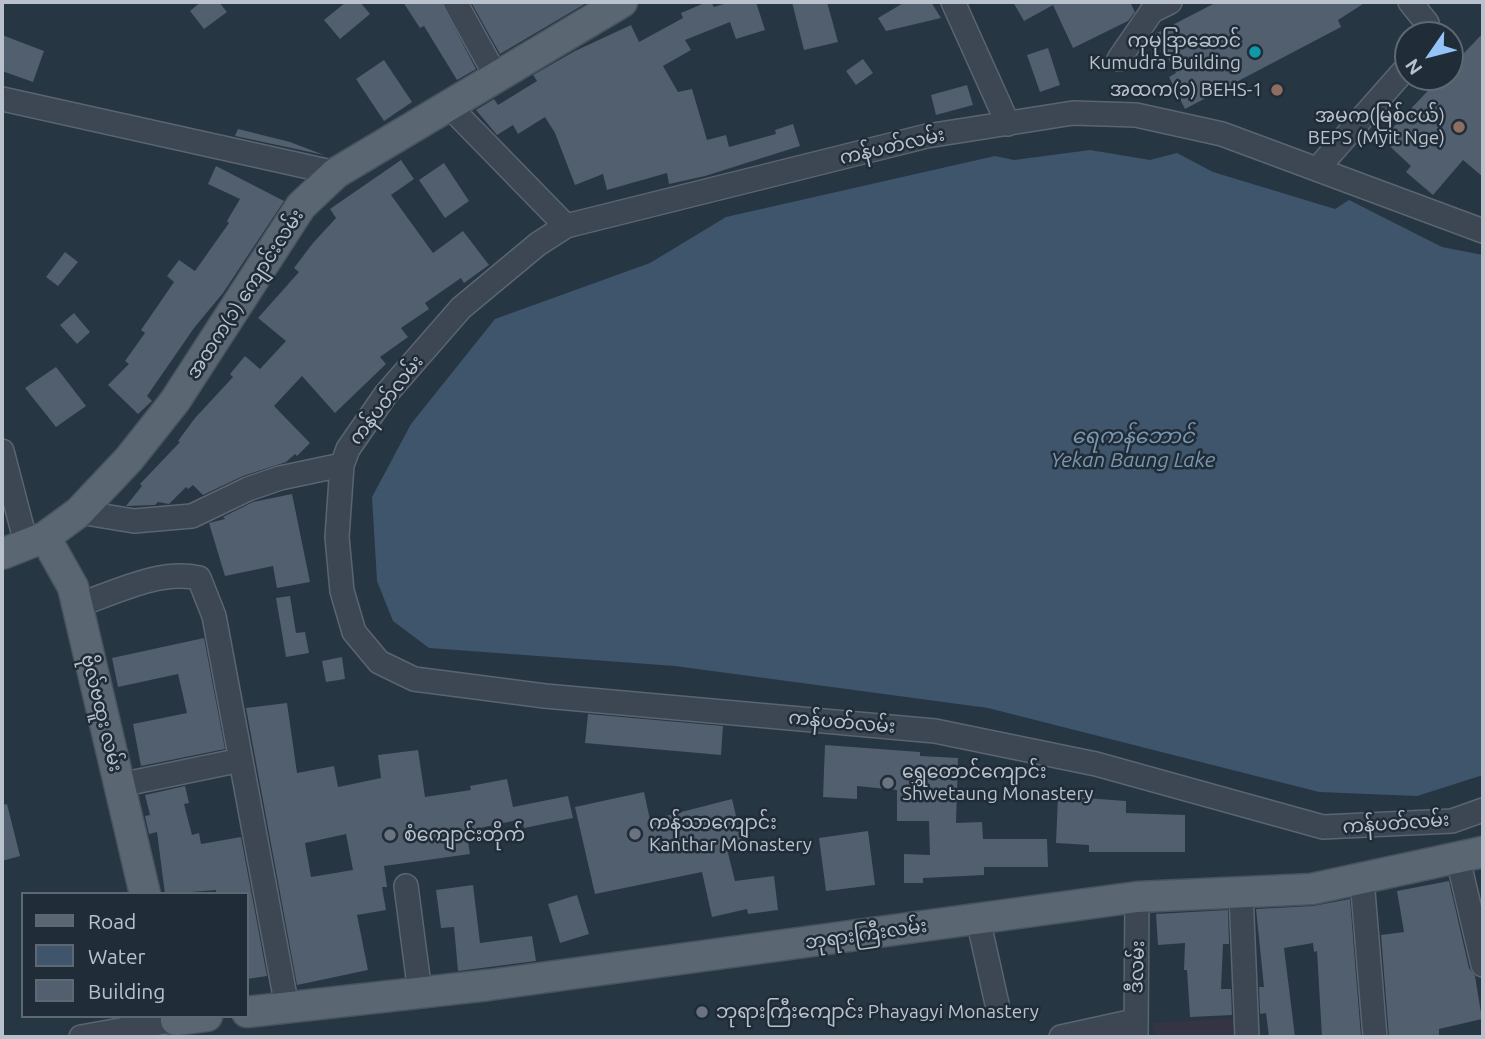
<!DOCTYPE html>
<meta charset="utf-8">
<style>
body{margin:0}
#map{position:relative;width:1485px;height:1039px;overflow:hidden;background:#273643;font-family:Ubuntu,sans-serif}
canvas{display:block}
.frame{position:absolute;inset:0;border:4px solid #b9c2cc;pointer-events:none}
.legend{position:absolute;left:21px;top:892px;width:228px;height:126px;box-sizing:border-box;background:#202c38;border:2px solid #5d6873;margin:0;padding:9px 12px;list-style:none;font-size:21px;color:#b9c2cc}
.legend li{display:flex;align-items:center;gap:14px;height:35px}
.legend b{width:35px;border:2px solid #5d6873}
.north{position:absolute;left:1394px;top:21px;width:70px;height:70px;box-sizing:border-box;background:#202c38;border:2px solid #5d6873;border-radius:50%;rotate:235deg;font-size:19px;font-weight:700;line-height:28px;text-align:center;color:#b9c2cc}
.north::after{content:'';display:block;margin:auto;width:24px;height:32px;background:#93c3f7;clip-path:polygon(50% 0,100% 100%,50% 72%,0 100%)}
</style>
<div id="map">
<canvas width="1485" height="1039"></canvas>
<div class="frame"></div>
<ul class="legend">
<li><b style="height:9px;background:#5a6772"></b>Road</li>
<li><b style="height:19px;background:#3e556c"></b>Water</li>
<li><b style="height:19px;background:#515f6e"></b>Building</li>
</ul>
<div class="north">N</div>
</div>
<script>
const c = document.querySelector('canvas').getContext('2d');
c.lineJoin = 'round';
function paint(path, color) { c.fillStyle = color; c.fill(path, 'evenodd'); }
function trace(path, color, width, dash) { c.strokeStyle = color; c.lineWidth = width; c.lineCap = dash ? 'butt' : 'round'; c.setLineDash(dash || []); c.stroke(path); }
function write(font, color, halo, rows, align = 'center') {
  c.font = font + ' Ubuntu,"Noto Sans Myanmar",sans-serif'; c.lineWidth = 5; c.setLineDash([]); c.textBaseline = 'middle'; c.strokeStyle = halo; c.fillStyle = color; for (const [text, x, y, turn = 0] of rows) {
    c.save(); c.translate(x, y); c.rotate((+turn || 0) * Math.PI / 180); c.textAlign = isNaN(turn) ? turn : align; if (halo) c.strokeText(text, 0, 0); c.fillText(text, 0, 0); c.restore();
  }
}
paint(new Path2D(`
 M 1233,1018 L 1235,1037 L 1154,1037 L 1153,1023 Z`), '#343444');
paint(new Path2D(`
 M 1090,150 L 1150,160 L 1177,153 L 1213,172 L 1335,209 L 1349,200 L 1442,247 L 1483,255 L 1483,775 L 1417,796 L 1319,792 L 988,708 L 675,666 L 429,648 L 393,621 L 377,581 L 372,497 L 411,424 L 495,319 L 650,263 L 726,217 L 995,156 L 1014,160 Z`), '#3e556c');
paint(new Path2D(`
 M 201,2 L 219,2 L 227,12 L 204,29 L 190,11 Z
 M 346,2 L 360,2 L 370,14 L 340,39 L 324,20 Z
 M 403,2 L 441,2 L 476,69 L 457,80 L 424,26 L 420,28 Z
 M 471,2 L 588,2 L 500,54 Z
 M 707,2 L 711,2 L 714,7 L 730,2 L 756,2 L 765,30 L 736,39 L 730,22 L 685,40 L 691,50 L 663,66 L 678,92 L 692,89 L 707,140 L 726,135 L 729,147 L 776,134 L 775,130 L 793,124 L 800,146 L 705,176 L 669,184 L 667,173 L 607,190 L 603,174 L 575,185 L 555,133 L 545,117 L 518,134 L 513,125 L 497,135 L 476,110 L 494,99 L 498,105 L 537,81 L 533,75 L 575,51 L 631,25 L 639,42 L 683,18 L 681,13 Z
 M 792,2 L 827,2 L 838,42 L 804,50 Z
 M 905,2 L 931,2 L 941,18 L 886,31 L 878,18 Z
 M 1013,2 L 1130,2 L 1135,12 L 1128,21 L 1073,48 L 1053,5 L 1024,21 Z
 M 1217,2 L 1366,2 L 1338,20 L 1341,27 L 1185,109 L 1169,77 L 1176,73 L 1155,34 Z
 M 1483,33 L 1483,177 L 1463,160 L 1433,195 L 1406,172 L 1411,166 L 1382,139 L 1441,77 L 1450,77 L 1450,68 Z
 M 2,35 L 44,51 L 33,82 L 2,71 Z
 M 1048,48 L 1060,85 L 1040,92 L 1027,55 Z
 M 863,59 L 873,73 L 856,85 L 846,71 Z
 M 384,60 L 412,102 L 384,121 L 356,79 Z
 M 967,85 L 973,105 L 936,115 L 931,95 Z
 M 238,129 L 290,142 L 324,155 L 235,136 Z
 M 401,160 L 414,179 L 391,195 L 433,253 L 463,231 L 489,265 L 464,283 L 461,278 L 425,303 L 429,309 L 401,328 L 408,337 L 380,357 L 386,364 L 335,413 L 302,376 L 274,406 L 310,443 L 297,456 L 295,454 L 286,462 L 243,476 L 203,495 L 193,485 L 188,489 L 186,487 L 169,504 L 158,502 L 155,505 L 126,506 L 142,486 L 140,484 L 180,442 L 178,441 L 195,418 L 233,377 L 230,374 L 245,356 L 260,369 L 286,341 L 258,318 L 299,272 L 294,268 L 313,243 L 336,218 L 330,209 Z
 M 444,163 L 469,201 L 445,218 L 419,180 Z
 M 216,166 L 284,201 L 223,293 L 194,328 L 147,396 L 152,401 L 138,414 L 108,385 L 129,364 L 125,361 L 145,333 L 141,330 L 174,282 L 167,276 L 179,260 L 195,271 L 229,223 L 227,221 L 240,199 L 208,184 Z
 M 65,252 L 78,262 L 58,286 L 46,277 Z
 M 74,313 L 90,332 L 77,344 L 60,325 Z
 M 56,367 L 86,406 L 56,427 L 25,388 Z
 M 292,494 L 310,582 L 277,588 L 273,566 L 225,576 L 209,523 L 225,519 L 223,517 L 253,502 Z
 M 290,596 L 296,633 L 305,632 L 309,653 L 286,657 L 276,598 Z
 M 204,638 L 225,749 L 141,766 L 133,724 L 187,713 L 178,674 L 118,687 L 112,658 Z
 M 342,657 L 345,679 L 326,682 L 322,661 Z
 M 287,703 L 297,773 L 334,766 L 338,787 L 381,778 L 378,755 L 418,750 L 425,797 L 471,790 L 470,786 L 507,779 L 513,807 L 568,796 L 573,818 L 524,828 L 522,819 L 466,831 L 470,854 L 384,866 L 387,887 L 382,887 L 386,910 L 357,915 L 368,970 L 297,985 L 246,708 ZM 346,834 L 353,870 L 311,877 L 305,843 Z
 M 588,714 L 723,726 L 721,755 L 585,743 Z
 M 825,745 L 920,752 L 920,756 L 958,758 L 956,823 L 982,822 L 983,839 L 1047,839 L 1048,867 L 984,867 L 984,875 L 923,878 L 923,883 L 904,883 L 904,854 L 930,855 L 929,821 L 897,821 L 897,790 L 857,786 L 857,799 L 823,797 Z
 M 185,786 L 189,803 L 184,804 L 192,835 L 199,833 L 201,844 L 241,837 L 267,976 L 247,979 L 247,894 L 216,894 L 216,890 L 165,894 L 157,832 L 149,834 L 145,816 L 150,815 L 145,795 Z
 M 644,792 L 650,820 L 732,799 L 743,846 L 727,849 L 735,881 L 774,876 L 778,910 L 748,914 L 747,909 L 712,917 L 702,872 L 595,894 L 575,807 Z
 M 1058,796 L 1126,801 L 1126,813 L 1185,815 L 1185,852 L 1089,852 L 1089,845 L 1056,843 Z
 M 7,804 L 20,856 L 2,861 L 2,805 Z
 M 868,831 L 875,885 L 826,891 L 819,838 Z
 M 1449,881 L 1469,968 L 1475,976 L 1482,1019 L 1439,1029 L 1439,1037 L 1389,1037 L 1381,935 L 1404,932 L 1397,891 Z
 M 473,885 L 480,943 L 532,936 L 536,961 L 458,971 L 454,927 L 441,928 L 436,890 Z
 M 577,895 L 589,934 L 560,943 L 548,904 Z
 M 1350,899 L 1361,1037 L 1322,1037 L 1317,951 L 1314,952 L 1313,943 L 1284,948 L 1295,1037 L 1269,1037 L 1266,1013 L 1260,1014 L 1259,987 L 1264,987 L 1256,909 L 1313,906 Z
 M 1228,910 L 1229,944 L 1223,944 L 1221,989 L 1231,989 L 1232,1015 L 1190,1017 L 1187,970 L 1184,970 L 1185,943 L 1158,945 L 1156,914 Z`), '#515f6e');
const minor = new Path2D(`
 M 455,2 L 496,76
 M 953,2 L 1008,124
 M 1410,2 L 1427,23 L 1429,35
 M 1119,59 L 1152,11 L 1170,2
 M 2,99 L 336,173
 M 448,105 L 566,226
 M 1318,168 L 1408,66
 M 1483,231 L 1222,134 L 1136,115 L 1073,113 L 927,136 L 566,226 L 538,244 L 461,308 L 386,394 L 348,449 L 342,465 L 337,537 L 342,591 L 354,632 L 379,662 L 414,679 L 545,696 L 935,731 L 1096,764 L 1323,827 L 1452,821 L 1483,810
 M 2,451 L 26,543
 M 79,512 L 134,521 L 192,516 L 248,489 L 280,478 L 342,465
 M 76,606 C 114,593 159,569 199,578 L 214,616 L 287,1007
 M 120,785 L 241,760
 M 1458,859 L 1483,965
 M 1362,879 L 1375,1037
 M 406,886 L 420,993
 M 1241,893 L 1247,1037
 M 978,919 L 997,1004
 M 81,1037 L 176,1020
 M 1061,1037 L 1134,1021
 M 1136,1037 L 1137,897`);
const major = new Path2D(`
 M 45,537 L 73,587 L 145,894
 M 2,554 L 45,537 L 79,512 L 129,459 L 175,401 L 301,206 L 336,173 L 622,2
 M 247,1012 L 489,985 L 1137,897 L 1312,889 L 1483,852
 M 176,1020 L 207,1016`);
trace(minor, '#5a6570', 26);
trace(major, '#48535f', 33);
trace(minor, '#3c4753', 23);
trace(major, '#5a6772', 30);
for (const [x, y, r, color] of [
 [1255,52,7,"#0f9aa8"],
 [1277,90,7,"#8d6e63"],
 [1459,127,7,"#8d6e63"],
 [888,783,7,"#6b7280"],
 [635,834,7,"#6b7280"],
 [390,835,7,"#6b7280"],
 [702,1012,7,"#6b7280"]
]) { const dot = new Path2D(); dot.arc(x, y, r, 0, 2 * Math.PI); c.fillStyle = color; c.fill(dot); trace(dot, '#202c38', 2.5); }
write('19px', '#b9c2cc', '#202c38', [
 ["ကုမုဒြာဆောင်",1241,41,"right"],
 ["Kumudra Building",1241,63,"right"],
 ["အထက(၁) BEHS-1",1263,90,"right"],
 ["အမက(မြစ်ငယ်)",1445,116,"right"],
 ["BEPS (Myit Nge)",1445,138,"right"],
 ["ရွှေတောင်ကျောင်း",902,772],
 ["Shwetaung Monastery",902,794],
 ["ကန်သာကျောင်း",649,823],
 ["Kanthar Monastery",649,845],
 ["စံကျောင်းတိုက်",404,835],
 ["ဘုရားကြီးကျောင်း Phayagyi Monastery",716,1012]
], 'left');
write('19px', '#b9c2cc', '#202c38', [
 ["ကန်ပတ်လမ်း",892,146,-13],
 ["အထက(၁) ကျောင်းလမ်း",245,294,-57],
 ["ကန်ပတ်လမ်း",386,400,-52],
 ["ဗိုလ်ဗထူး လမ်း",102,713,76],
 ["ကန်ပတ်လမ်း",842,722,5],
 ["ကန်ပတ်လမ်း",1396,823,-4],
 ["ဘုရားကြီးလမ်း",866,934,-8],
 ["ဒီလမ်း",1137,967,-88]
]);
write('italic 21px', '#7a96af', '#202c38', [
 ["ရေကန်ဘောင်",1133,436],
 ["Yekan Baung Lake",1133,460]
]);
</script>
